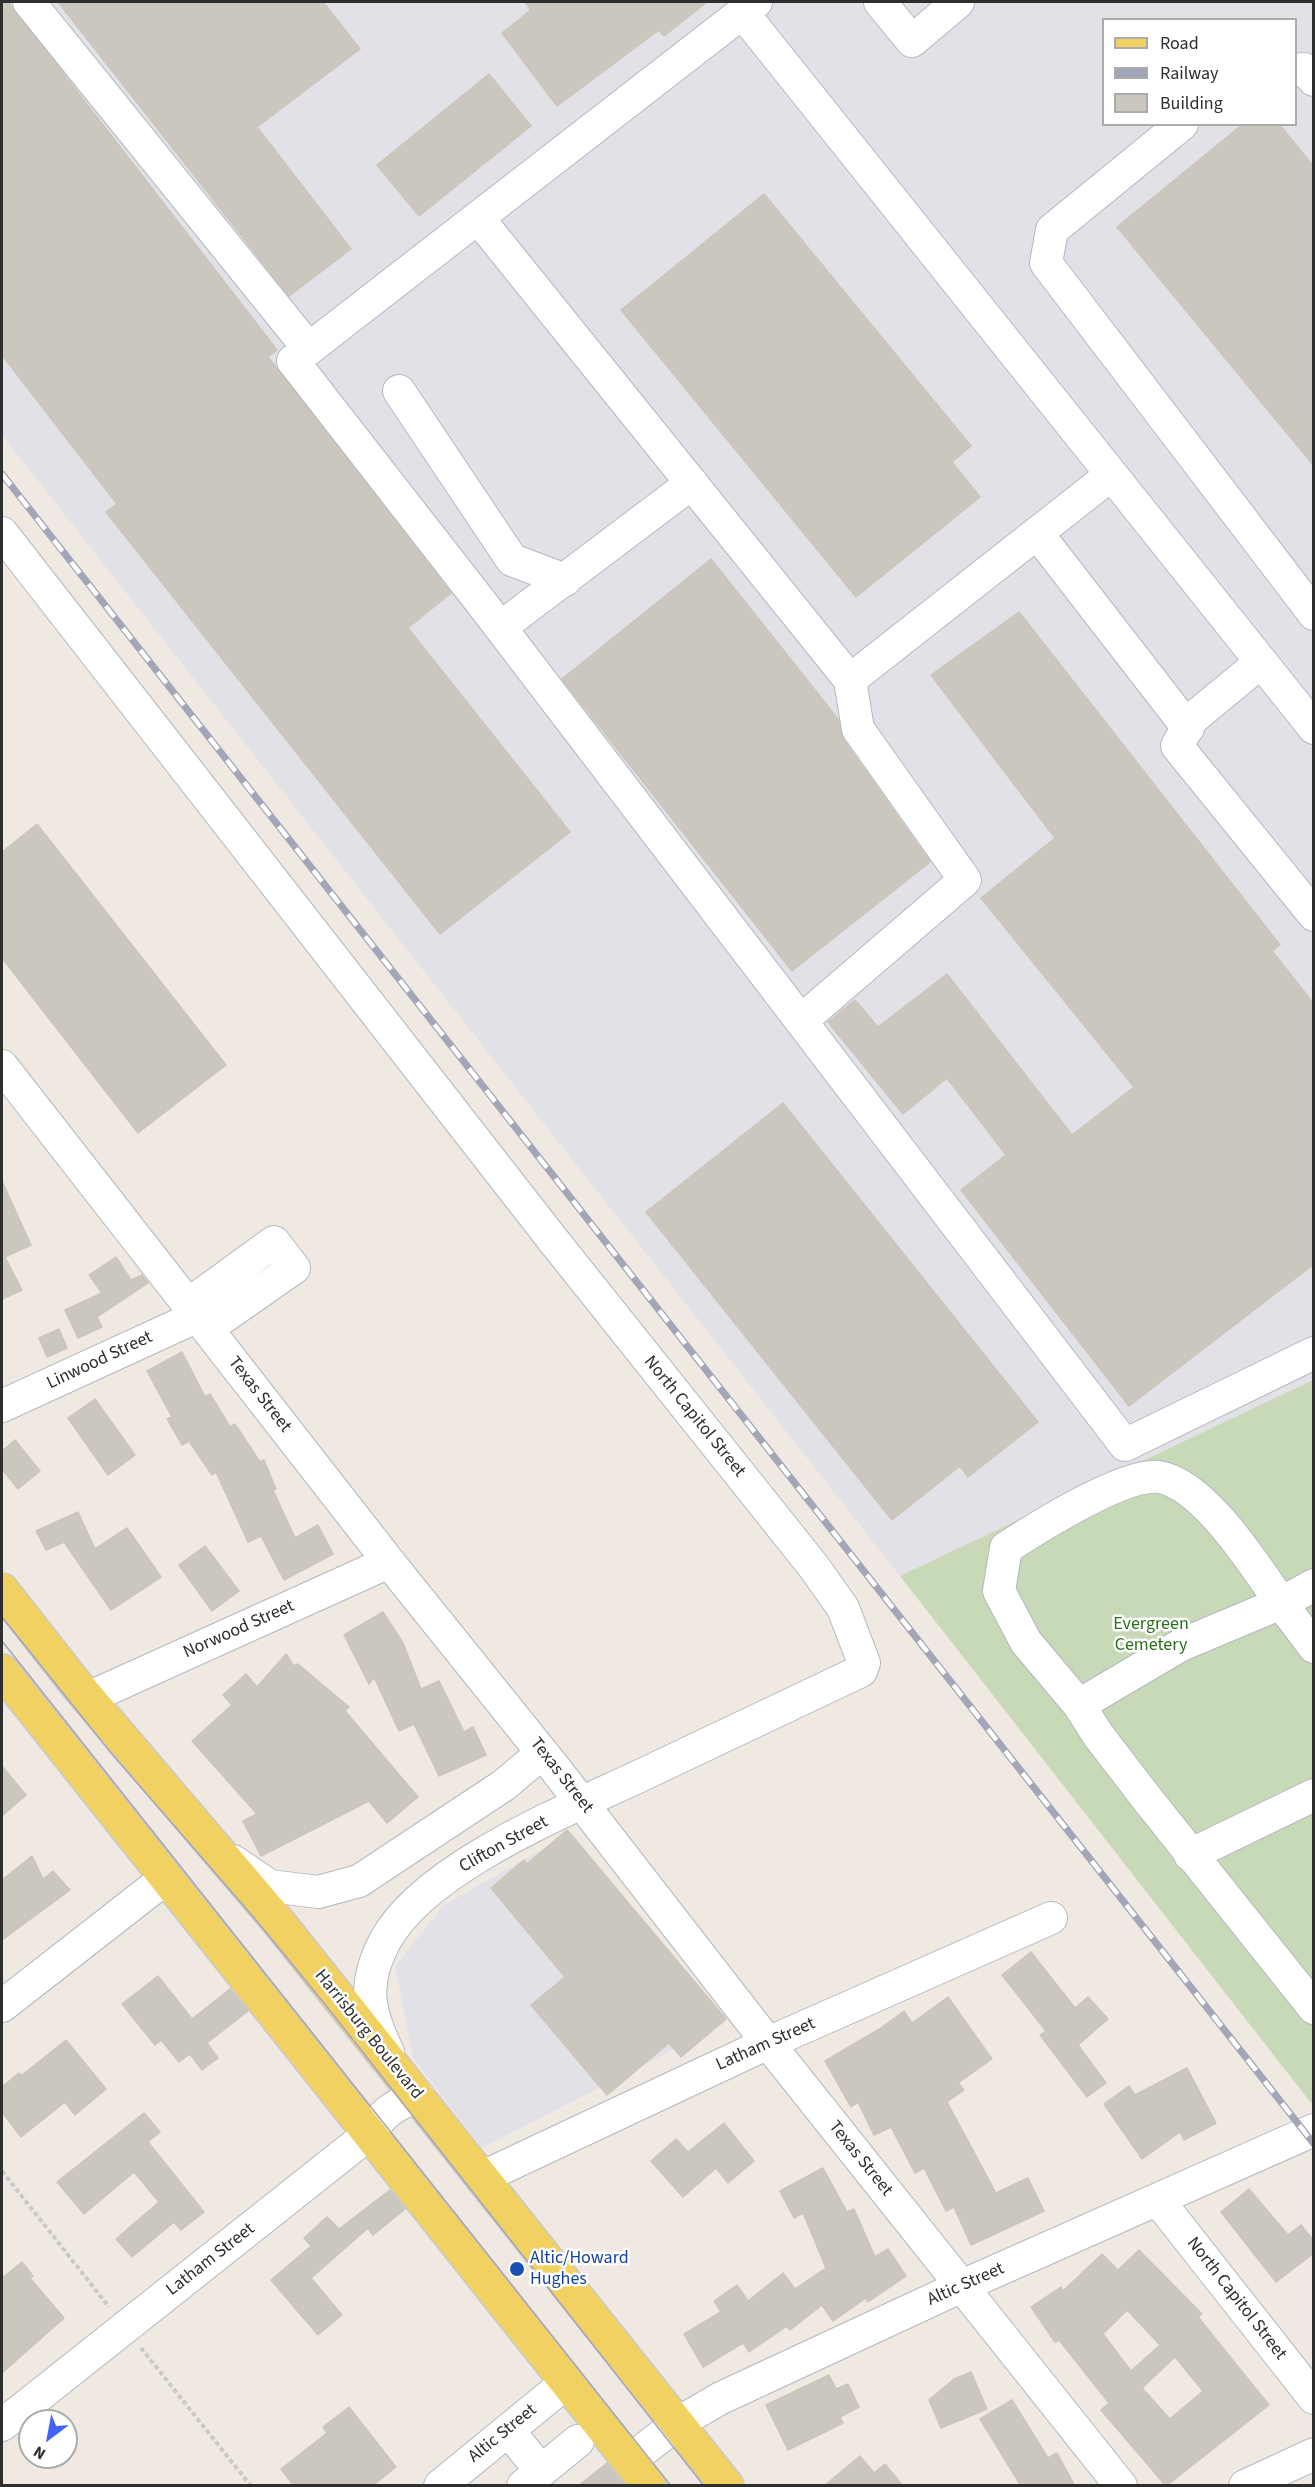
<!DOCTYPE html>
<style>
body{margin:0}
#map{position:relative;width:1315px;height:2487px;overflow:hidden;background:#efe9e1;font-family:"Source Sans 3",sans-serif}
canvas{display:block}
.frame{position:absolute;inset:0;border:3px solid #2e2e2e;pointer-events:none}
.legend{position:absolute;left:1102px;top:18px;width:195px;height:108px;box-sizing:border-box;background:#fff;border:2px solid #ababab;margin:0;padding:8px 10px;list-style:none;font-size:18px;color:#2e2e2e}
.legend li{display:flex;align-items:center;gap:12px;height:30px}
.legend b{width:30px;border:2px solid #ababab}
.north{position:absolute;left:18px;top:2409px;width:60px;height:60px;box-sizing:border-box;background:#fff;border:2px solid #ababab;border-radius:50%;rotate:212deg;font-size:16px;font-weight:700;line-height:24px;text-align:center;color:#2e2e2e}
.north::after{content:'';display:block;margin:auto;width:21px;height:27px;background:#4264fb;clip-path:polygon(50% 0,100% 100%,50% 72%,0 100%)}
</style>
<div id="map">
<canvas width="1315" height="2487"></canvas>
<div class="frame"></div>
<ul class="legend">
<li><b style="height:8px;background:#f2d163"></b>Road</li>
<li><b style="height:8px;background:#a3a6b8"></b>Railway</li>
<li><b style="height:16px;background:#cbc7bf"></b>Building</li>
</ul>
<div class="north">N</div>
</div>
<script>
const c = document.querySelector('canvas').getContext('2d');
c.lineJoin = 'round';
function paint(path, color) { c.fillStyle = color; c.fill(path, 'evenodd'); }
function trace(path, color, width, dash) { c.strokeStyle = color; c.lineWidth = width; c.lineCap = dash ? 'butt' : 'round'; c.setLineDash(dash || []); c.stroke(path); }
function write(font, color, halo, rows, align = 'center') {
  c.font = font + ' "Source Sans 3",sans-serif'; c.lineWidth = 5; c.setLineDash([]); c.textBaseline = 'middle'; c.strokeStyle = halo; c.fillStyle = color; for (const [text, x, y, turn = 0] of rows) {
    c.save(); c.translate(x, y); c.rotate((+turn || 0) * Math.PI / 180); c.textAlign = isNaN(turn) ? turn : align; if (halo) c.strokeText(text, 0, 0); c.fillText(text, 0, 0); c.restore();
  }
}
paint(new Path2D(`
 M 2,2 L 1313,2 L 1313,1380 L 900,1576 L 2,435 ZM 1104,20 L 1296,20 L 1296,124 L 1104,124 Z
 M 572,1832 L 723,2024 L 482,2148 L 413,2058 L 395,1966 L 444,1905 Z`), '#e3e1e8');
paint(new Path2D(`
 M 1313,1380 L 1313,2102 L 1311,2103 L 900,1576 Z`), '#c8d9b8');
const building = new Path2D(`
 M 2,2 L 8,2 L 277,350 L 268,357 L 451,593 L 408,628 L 570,832 L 440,934 L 106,512 L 117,504 L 2,355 Z
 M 58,2 L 323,2 L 360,49 L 257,127 L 351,249 L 289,296 Z
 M 525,2 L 707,2 L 664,36 L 659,30 L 557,106 L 502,33 L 531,10 Z
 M 489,74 L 531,126 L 419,216 L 377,165 Z
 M 1243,124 L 1279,124 L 1314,167 L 1314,466 L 1117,227 Z
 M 764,194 L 971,446 L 952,462 L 980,497 L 856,597 L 621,310 Z
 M 711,559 L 838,719 L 843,739 L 930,862 L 792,971 L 562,679 Z
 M 1019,612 L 1280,945 L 1272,951 L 1314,1004 L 1314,1264 L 1129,1406 L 961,1190 L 1006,1155 L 947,1078 L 903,1114 L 828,1022 L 855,1000 L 878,1027 L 947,974 L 1072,1135 L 1134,1087 L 981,898 L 1055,838 L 931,675 Z
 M 37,824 L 226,1065 L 138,1133 L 2,958 L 2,852 Z
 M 783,1103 L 1038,1422 L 968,1477 L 960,1466 L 892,1520 L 646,1212 Z
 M 2,1181 L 31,1245 L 5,1257 L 22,1290 L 2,1299 Z
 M 116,1257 L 131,1280 L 142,1275 L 148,1283 L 97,1317 L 102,1327 L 78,1338 L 65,1310 L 102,1293 L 89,1275 Z
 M 59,1329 L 67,1348 L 47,1357 L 39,1338 Z
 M 182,1352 L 205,1397 L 210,1394 L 230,1427 L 235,1424 L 260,1462 L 264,1460 L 276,1489 L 273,1490 L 295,1538 L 318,1525 L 333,1554 L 284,1580 L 261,1536 L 248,1542 L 216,1472 L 212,1475 L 189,1441 L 182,1445 L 167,1419 L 172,1417 L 147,1371 Z
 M 95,1399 L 135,1455 L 108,1475 L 68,1418 Z
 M 15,1440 L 40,1471 L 18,1489 L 2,1469 L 2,1451 Z
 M 78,1512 L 95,1549 L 127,1528 L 161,1577 L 111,1610 L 64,1542 L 46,1550 L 36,1531 Z
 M 205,1546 L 239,1591 L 212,1611 L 179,1565 Z
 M 383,1612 L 403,1643 L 421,1689 L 439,1681 L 464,1732 L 473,1727 L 486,1755 L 439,1776 L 414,1724 L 399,1731 L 374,1677 L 369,1684 L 344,1635 Z
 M 286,1654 L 294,1666 L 298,1664 L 349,1707 L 345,1711 L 418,1797 L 387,1823 L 369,1801 L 261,1856 L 243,1821 L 257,1814 L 192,1741 L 232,1705 L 223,1695 L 246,1674 L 257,1687 Z
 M 2,1766 L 26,1795 L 2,1816 Z
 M 567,1830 L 726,2019 L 681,2057 L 669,2043 L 607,2095 L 531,2005 L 565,1977 L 491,1888 L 524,1860 L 527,1864 Z
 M 32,1856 L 43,1879 L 53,1871 L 70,1890 L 2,1940 L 2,1880 Z
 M 1031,1952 L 1075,2008 L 1088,1997 L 1108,2019 L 1078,2045 L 1106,2083 L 1087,2097 L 1040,2035 L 1046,2031 L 1002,1975 Z
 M 158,1976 L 192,2019 L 230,1989 L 248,2011 L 207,2043 L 218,2058 L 202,2070 L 190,2054 L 179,2062 L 161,2040 L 155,2045 L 122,2004 Z
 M 948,1997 L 992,2059 L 958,2083 L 964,2090 L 947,2102 L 996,2193 L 1028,2178 L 1044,2211 L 971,2245 L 954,2207 L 946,2211 L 924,2168 L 915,2173 L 891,2127 L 874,2135 L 858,2102 L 851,2107 L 825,2061 L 881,2028 L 904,2011 L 912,2023 Z
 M 66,2040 L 106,2089 L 75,2115 L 65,2102 L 21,2137 L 2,2112 L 2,2087 L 19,2073 L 21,2076 Z
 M 1187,2068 L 1216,2123 L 1184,2140 L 1180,2132 L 1142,2159 L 1104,2104 L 1129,2086 L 1135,2095 Z
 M 144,2113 L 160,2132 L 148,2142 L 204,2212 L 181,2230 L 174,2222 L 132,2257 L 116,2239 L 159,2202 L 134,2172 L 84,2214 L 57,2182 Z
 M 724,2123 L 754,2161 L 728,2183 L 716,2168 L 683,2197 L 651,2161 L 676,2139 L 688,2152 Z
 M 823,2168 L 847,2212 L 854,2209 L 875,2257 L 888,2249 L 906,2276 L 868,2302 L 866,2298 L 833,2321 L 822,2305 L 790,2330 L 787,2326 L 749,2352 L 743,2343 L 703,2367 L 684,2334 L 721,2312 L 714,2301 L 737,2285 L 748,2301 L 783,2273 L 795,2289 L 826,2268 L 803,2213 L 794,2218 L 780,2191 Z
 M 1249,2189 L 1288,2235 L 1301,2225 L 1314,2241 L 1314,2253 L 1276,2282 L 1221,2212 Z
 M 390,2190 L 405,2209 L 373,2235 L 368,2228 L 311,2278 L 342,2315 L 318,2335 L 271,2280 L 311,2246 L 304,2238 L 327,2217 L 339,2229 Z
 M 1139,2250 L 1202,2314 L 1198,2317 L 1269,2405 L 1166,2486 L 1101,2410 L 1109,2403 L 1059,2340 L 1055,2342 L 1031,2307 L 1061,2287 L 1063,2291 L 1102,2254 L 1118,2270 ZM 1127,2310 L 1160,2345 L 1131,2371 L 1103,2334 ZM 1175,2357 L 1203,2391 L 1170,2419 L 1142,2388 Z
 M 22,2262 L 33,2276 L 30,2278 L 64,2318 L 2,2373 L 2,2278 Z
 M 971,2372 L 987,2409 L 941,2428 L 929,2400 L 954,2379 Z
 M 829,2375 L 836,2389 L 848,2384 L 859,2407 L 840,2417 L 843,2423 L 788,2450 L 766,2405 Z
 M 1012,2400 L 1048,2458 L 1057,2453 L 1075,2486 L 1021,2486 L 980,2419 Z
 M 349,2407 L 396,2467 L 372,2486 L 294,2486 L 281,2469 L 327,2433 L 323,2427 Z
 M 860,2456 L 874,2473 L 885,2464 L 903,2486 L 824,2486 Z
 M 607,2463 L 625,2486 L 578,2486 Z`);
paint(building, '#cbc7bf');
trace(building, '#cbc5ba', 1.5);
const minor = new Path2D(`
 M 29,2 L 309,349
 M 756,2 L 293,361 L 480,601 L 1125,1445 L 1314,1353
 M 880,2 L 912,41 L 958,2
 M 742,12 L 1314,728
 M 1296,70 L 1304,69 L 1314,80
 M 1182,124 L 1052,230 L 1046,263 L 1314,614
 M 478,218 L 850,680 L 1111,475
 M 399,391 L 512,560 L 565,580
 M 2,533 L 553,1240 L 814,1567 L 843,1608 L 864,1663 L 861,1671 C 790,1704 719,1738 648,1772 C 573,1808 425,1866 385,1941 C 362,1984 368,2011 388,2052
 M 1037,533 L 1188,728
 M 501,627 L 692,483
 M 1261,662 L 1192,719 L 1177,746 L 1314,915
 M 802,1020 L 965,880 L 858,729 L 850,680
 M 2,1066 L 389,1562 L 553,1766 L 768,2043 L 1121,2486
 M 189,1304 L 274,1242 L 294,1268 L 208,1328
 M 2,1406 L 198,1316
 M 1314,1585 L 1281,1603 L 1314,1647
 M 88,1698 L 389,1562
 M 1079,1705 L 1026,1642 L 999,1591 L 1006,1548 C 1035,1529 1125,1472 1159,1477 C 1204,1484 1256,1567 1281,1603 L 1181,1645 L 1079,1705 L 1098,1735 L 1148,1800 L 1314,2008
 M 1190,1855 L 1314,1795
 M 233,1861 L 270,1886 L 318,1892 L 359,1881 L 504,1785 L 542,1753
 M 2,2006 L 166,1878
 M 483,2177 L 768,2043 L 1051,1918
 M 1158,2200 L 1314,2398
 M 2,2425 L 369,2134 C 382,2114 395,2103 419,2097
 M 508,2430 L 541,2471
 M 629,2461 L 678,2423 L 721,2398 L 962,2286 L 1314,2130
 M 440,2486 L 567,2382
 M 523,2486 L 578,2441
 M 1245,2486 L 1314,2454`);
const major = new Path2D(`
 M 2,1590 L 75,1683 L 281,1925 L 727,2486
 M 2,1671 L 649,2486`);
trace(minor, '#b4b7c1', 34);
trace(major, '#c9c9c9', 36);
trace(new Path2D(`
 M 2,2171 L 109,2307
 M 141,2348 L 251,2486`), '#c9c9c9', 4, [4.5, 3]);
trace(minor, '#fff', 32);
trace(major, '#f2d163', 33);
trace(new Path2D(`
 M 2,1617 L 111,1753 L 256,1920 L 328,2008 L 704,2486
 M 2,1641 L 671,2486`), '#a3a6b8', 1.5);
const rail = new Path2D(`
 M 2,474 L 1314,2144`);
trace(rail, '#a3a6b8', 7);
trace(rail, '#fff', 4.5, [14]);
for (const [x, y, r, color] of [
 [517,2269,8,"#1a4fb4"]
]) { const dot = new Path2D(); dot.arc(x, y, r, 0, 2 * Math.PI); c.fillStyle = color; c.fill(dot); trace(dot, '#fff', 2); }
write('18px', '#2e2e2e', '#fff', [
 ["Linwood Street",100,1361,-25],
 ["Texas Street",259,1395,52],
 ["North Capitol Street",694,1417,51],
 ["Norwood Street",239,1630,-24],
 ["Texas Street",561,1776,52],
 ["Clifton Street",504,1845,-29],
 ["Harrisburg Boulevard",368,2035,51],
 ["Latham Street",766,2045,-24],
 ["Texas Street",860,2159,51],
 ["Latham Street",211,2260,-38],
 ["Altic Street",966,2285,-24],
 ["North Capitol Street",1236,2299,52],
 ["Altic Street",503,2434,-39]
]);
write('18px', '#2c6e1b', '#fff', [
 ["Evergreen",1151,1625],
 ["Cemetery",1151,1646]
]);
write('18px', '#164399', '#fff', [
 ["Altic/Howard",530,2259],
 ["Hughes",530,2280]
], 'left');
</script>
